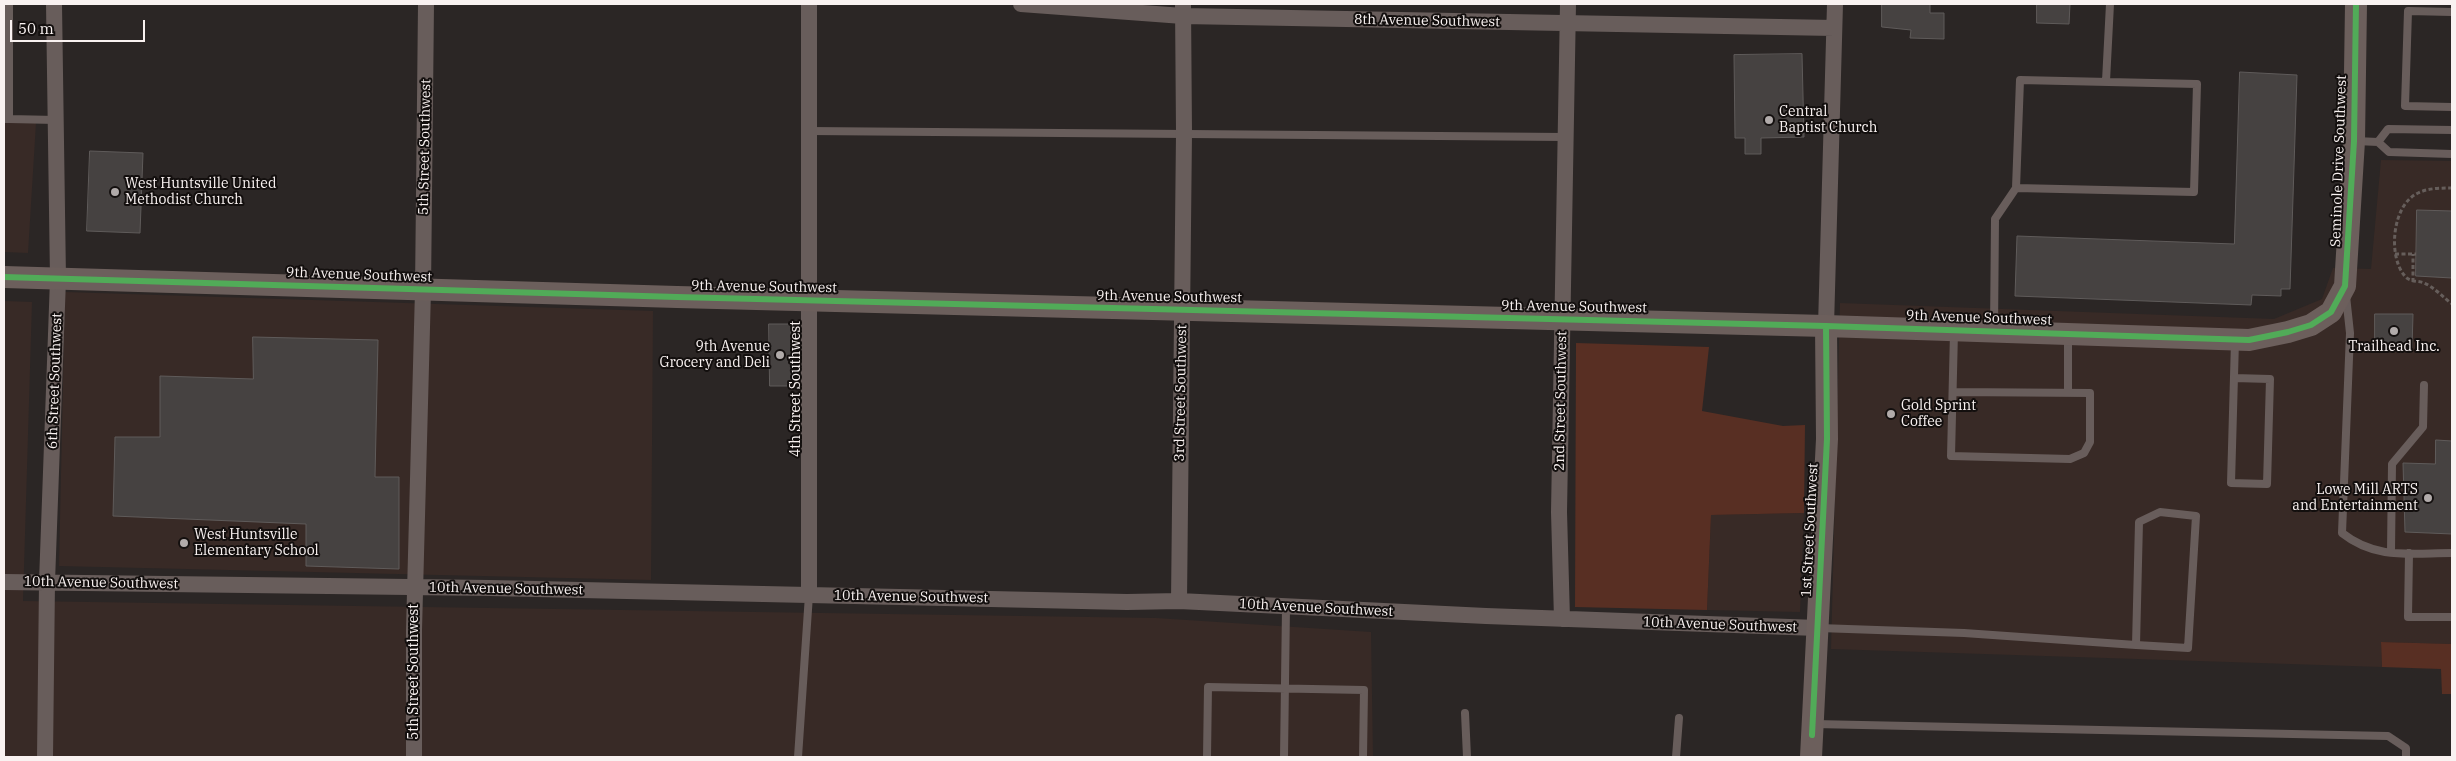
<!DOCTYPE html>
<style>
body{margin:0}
#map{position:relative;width:2456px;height:761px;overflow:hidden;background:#2b2625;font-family:"IBM Plex Serif",serif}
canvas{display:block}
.frame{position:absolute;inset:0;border:5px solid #f9f2f1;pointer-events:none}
.scale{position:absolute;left:10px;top:20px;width:135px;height:22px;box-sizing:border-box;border:2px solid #f9f2f1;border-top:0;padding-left:6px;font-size:15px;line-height:18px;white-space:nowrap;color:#f9f2f1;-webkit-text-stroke:4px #130f0e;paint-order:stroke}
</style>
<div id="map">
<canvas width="2456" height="761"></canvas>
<div class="frame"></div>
<div class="scale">50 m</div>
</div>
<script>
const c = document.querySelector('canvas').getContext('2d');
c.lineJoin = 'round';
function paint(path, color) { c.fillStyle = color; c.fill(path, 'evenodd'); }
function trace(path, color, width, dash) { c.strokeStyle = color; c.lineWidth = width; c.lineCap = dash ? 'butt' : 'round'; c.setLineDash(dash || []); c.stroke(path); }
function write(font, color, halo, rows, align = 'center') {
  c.font = font + ' "IBM Plex Serif",serif'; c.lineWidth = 4; c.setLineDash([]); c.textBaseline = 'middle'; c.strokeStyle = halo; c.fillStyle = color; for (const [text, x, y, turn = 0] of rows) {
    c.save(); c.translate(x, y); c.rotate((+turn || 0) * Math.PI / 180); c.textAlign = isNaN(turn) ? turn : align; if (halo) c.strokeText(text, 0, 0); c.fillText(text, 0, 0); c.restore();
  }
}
paint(new Path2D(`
 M 4,122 L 36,123 L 28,253 L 4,252 Z
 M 2381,160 L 2452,161 L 2452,644 L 2381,642 L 2382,667 L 1831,649 L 1840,303 L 2274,319 L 2322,299 L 2333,268 L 2371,269 Z
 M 65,292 L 653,311 L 651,580 L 59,566 Z
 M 4,301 L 32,302 L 23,601 L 1156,618 L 1371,632 L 1373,757 L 4,757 Z
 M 1804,513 L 1800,612 L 1707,610 L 1711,515 Z`), '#382a26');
paint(new Path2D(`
 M 1576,343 L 1709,347 L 1702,411 L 1783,426 L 1805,425 L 1804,513 L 1711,515 L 1707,610 L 1575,607 Z
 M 2381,642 L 2452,644 L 2452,694 L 2442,694 L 2441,669 L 2382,667 Z`), '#582f23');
const building = new Path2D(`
 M 1882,4 L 1930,4 L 1930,13 L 1944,13 L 1944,39 L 1910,38 L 1911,30 L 1882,27 Z
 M 2037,4 L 2070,4 L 2069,24 L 2037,23 Z
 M 1802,54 L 1804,137 L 1761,138 L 1761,154 L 1745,154 L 1745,138 L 1735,138 L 1734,55 Z
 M 2240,72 L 2297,75 L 2290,289 L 2281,289 L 2281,296 L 2252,295 L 2251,305 L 2015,296 L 2017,236 L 2234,244 Z
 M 90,151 L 143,153 L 140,233 L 87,231 Z
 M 2417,210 L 2452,211 L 2452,278 L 2416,276 Z
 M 2375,314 L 2413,314 L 2412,348 L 2375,347 Z
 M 769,324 L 791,324 L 791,386 L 770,386 Z
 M 253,337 L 378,340 L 375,477 L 399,477 L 399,569 L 306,566 L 306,524 L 113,516 L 115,437 L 160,437 L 160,376 L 253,379 Z
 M 2436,440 L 2452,441 L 2452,534 L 2405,532 L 2403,463 L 2435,464 Z`);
paint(building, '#464241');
trace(building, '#5f5b5a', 1);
trace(new Path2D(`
 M 2452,188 C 2441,188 2428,188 2418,193 C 2392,205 2388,255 2404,275 C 2410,283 2417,280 2424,283 C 2434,287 2444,298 2452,304
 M 2395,254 L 2416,254
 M 2413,282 L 2413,254`), '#665e5b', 3, [4, 2.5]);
trace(new Path2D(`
 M 2452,12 L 2408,11 L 2405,106 L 2452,107
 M 2020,80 L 2197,84 L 2194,192 L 2016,188 Z
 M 2106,81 L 2110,4
 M 4,119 L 9,119 L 9,4
 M 9,119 L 56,120
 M 809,131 L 1565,137
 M 2356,141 L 2378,142 L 2389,152 L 2452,154
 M 2378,142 L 2388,129 L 2452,130
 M 2346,296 L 2350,333 L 2342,533 C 2376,560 2411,553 2452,553
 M 1994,330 L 1995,219 L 2016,188
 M 2234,378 L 2270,379 L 2267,484 L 2231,483 L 2235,341
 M 1953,392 L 2090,393 L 2090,442 L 2084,453 L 2070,459 L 1951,456 L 1954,332
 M 2068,393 L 2068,335
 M 2160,512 L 2196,516 L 2188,648 L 2136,645 L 2139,522 Z
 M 2391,552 L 2392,464 L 2423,427 L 2424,385
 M 2409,553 L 2408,617 L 2452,617
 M 1819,628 L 1964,633 L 2136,645
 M 1465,713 L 1467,757
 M 1814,724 L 2388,736 L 2406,748 L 2406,757
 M 798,757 L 809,595
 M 1207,757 L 1208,687 L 1364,690 L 1363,757
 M 1284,757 L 1286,607
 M 1676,757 L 1679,718`), '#685d5b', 8);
trace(new Path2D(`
 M 1021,4 L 1183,16 L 1834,28
 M 1826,326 L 1835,4
 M 4,582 L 490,588 L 1127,602 L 1179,601 L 1486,616 L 1817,628
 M 809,595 L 809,4
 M 1179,601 L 1184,133 L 1183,4
 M 1562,619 L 1559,512 L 1568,4
 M 45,757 L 47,582 L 58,279 L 54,4
 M 414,757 L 414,630 L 423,290 L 426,4`), '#685d5b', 16);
trace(new Path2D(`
 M 4,277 L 677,297 L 1826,326 L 2249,340 L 2288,332 L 2311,325 L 2331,312 L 2345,286 L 2354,141 L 2356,4
 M 1811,757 L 1827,439 L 1826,326`), '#6c5f5c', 22);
trace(new Path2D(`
 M 4,277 L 677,297 L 1826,326 L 2249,340 L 2288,332 L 2311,325 L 2331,312 L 2345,286 L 2354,141 L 2356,4
 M 1812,735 L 1827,439 L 1826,326`), '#51ab58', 6);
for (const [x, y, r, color] of [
 [1769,120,5,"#b1abaa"],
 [115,192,5,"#b1abaa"],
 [2394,331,5,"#b1abaa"],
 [780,355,5,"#b1abaa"],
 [1891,414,5,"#b1abaa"],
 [2428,498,5,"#b1abaa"],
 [184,543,5,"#b1abaa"]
]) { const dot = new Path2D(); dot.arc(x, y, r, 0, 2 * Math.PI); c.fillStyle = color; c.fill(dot); trace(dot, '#130f0e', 2); }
write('14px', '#f9f2f1', '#130f0e', [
 ["8th Avenue Southwest",1427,21,1],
 ["5th Street Southwest",425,147,-89],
 ["Seminole Drive Southwest",2339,161,-88],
 ["9th Avenue Southwest",359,275,2],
 ["9th Avenue Southwest",764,287,1],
 ["9th Avenue Southwest",1169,297,1],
 ["9th Avenue Southwest",1574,307,1],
 ["9th Avenue Southwest",1979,318,2],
 ["6th Street Southwest",55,381,-88],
 ["4th Street Southwest",796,389,-90],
 ["3rd Street Southwest",1181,393,-89],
 ["2nd Street Southwest",1561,401,-89],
 ["1st Street Southwest",1810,530,-87],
 ["10th Avenue Southwest",101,583,1],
 ["10th Avenue Southwest",506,589,1],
 ["10th Avenue Southwest",911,597,1],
 ["10th Avenue Southwest",1316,608,3],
 ["10th Avenue Southwest",1720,625,2],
 ["5th Street Southwest",414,672,-90]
]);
write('14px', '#f9f2f1', '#130f0e', [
 ["Central",1779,112],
 ["Baptist Church",1779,128],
 ["West Huntsville United",125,184],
 ["Methodist Church",125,200],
 ["9th Avenue",770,347,"right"],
 ["Grocery and Deli",770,363,"right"],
 ["Trailhead Inc.",2394,347,"center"],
 ["Gold Sprint",1901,406],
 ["Coffee",1901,422],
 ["Lowe Mill ARTS",2418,490,"right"],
 ["and Entertainment",2418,506,"right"],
 ["West Huntsville",194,535],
 ["Elementary School",194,551]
], 'left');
</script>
